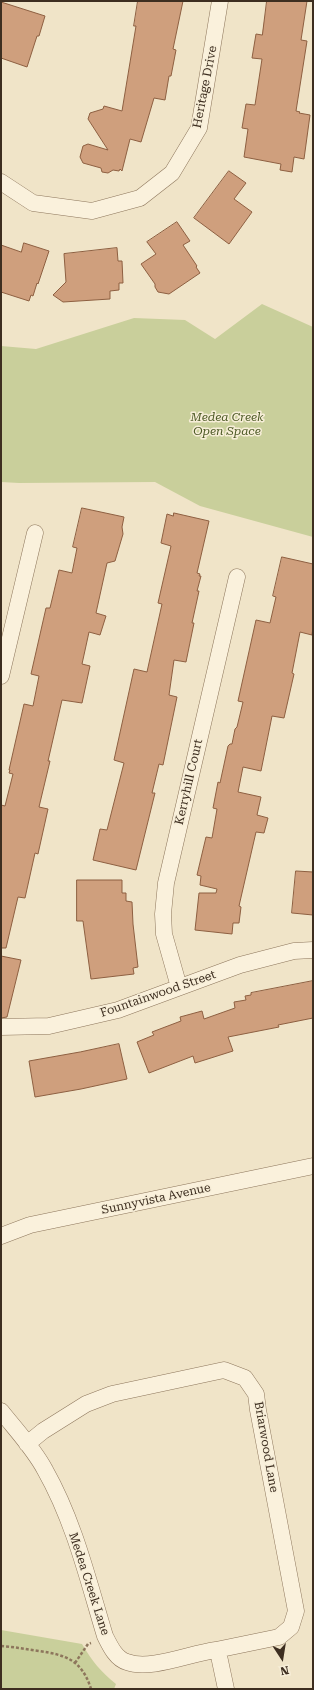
<!DOCTYPE html>
<style>
body{margin:0}
#map{position:relative;width:314px;height:1690px;overflow:hidden;background:#f0e4c8;font-family:"Roboto Serif",serif}
canvas{display:block}
.frame{position:absolute;inset:0;border:2px solid #3d2e20;pointer-events:none}
.north{position:absolute;left:262px;top:1638px;width:40px;height:40px;-webkit-text-stroke:3px #f7eed8;paint-order:stroke;rotate:168deg;font-size:11px;font-weight:700;line-height:16px;text-align:center;color:#3d2e20}
.north::after{content:'';display:block;margin:auto;width:14px;height:18px;background:#3d2e20;clip-path:polygon(50% 0,100% 100%,50% 72%,0 100%)}
</style>
<div id="map">
<canvas width="314" height="1690"></canvas>
<div class="frame"></div>
<div class="north">N</div>
</div>
<script>
const c = document.querySelector('canvas').getContext('2d');
c.lineJoin = 'round';
function paint(path, color) { c.fillStyle = color; c.fill(path, 'evenodd'); }
function trace(path, color, width, dash) { c.strokeStyle = color; c.lineWidth = width; c.lineCap = dash ? 'butt' : 'round'; c.setLineDash(dash || []); c.stroke(path); }
function write(font, color, halo, rows, align = 'center') {
  c.font = font + ' "Roboto Serif",serif'; c.lineWidth = 3; c.setLineDash([]); c.textBaseline = 'middle'; c.strokeStyle = halo; c.fillStyle = color; for (const [text, x, y, turn = 0] of rows) {
    c.save(); c.translate(x, y); c.rotate((+turn || 0) * Math.PI / 180); c.textAlign = isNaN(turn) ? turn : align; if (halo) c.strokeText(text, 0, 0); c.fillText(text, 0, 0); c.restore();
  }
}
paint(new Path2D(`
 M 262,304 L 313,327 L 313,537 L 200,506 L 155,482 L 19,483 L 1,482 L 1,346 L 36,349 L 134,318 L 185,320 L 215,339 Z
 M 1,1630 L 82,1644 C 92,1661 101,1672 116,1684 L 114,1689 L 1,1689 Z`), '#c9cf9b');
const building = new Path2D(`
 M 138,1 L 183,1 L 173,49 L 176,50 L 171,76 L 169,76 L 165,100 L 154,98 L 141,142 L 130,139 L 122,171 L 120,169 L 119,171 L 113,170 L 108,173 L 102,172 L 101,168 L 83,163 L 80,157 L 83,146 L 88,144 L 108,150 L 88,119 L 90,113 L 103,109 L 104,106 L 122,111 L 136,26 L 134,26 Z
 M 267,1 L 307,1 L 301,40 L 307,41 L 296,111 L 300,112 L 299,113 L 310,115 L 304,159 L 294,157 L 292,172 L 280,170 L 281,164 L 244,157 L 248,129 L 242,128 L 246,104 L 255,105 L 262,59 L 252,58 L 256,34 L 262,35 Z
 M 1,2 L 45,16 L 39,36 L 37,36 L 27,67 L 1,58 Z
 M 229,171 L 246,183 L 234,199 L 252,212 L 229,244 L 194,218 Z
 M 177,222 L 190,241 L 183,245 L 197,266 L 196,267 L 200,273 L 169,294 L 158,292 L 155,287 L 155,284 L 141,264 L 156,254 L 147,242 Z
 M 24,243 L 49,251 L 38,284 L 37,283 L 33,296 L 31,295 L 29,301 L 1,292 L 1,245 L 21,252 Z
 M 117,248 L 118,261 L 122,261 L 123,283 L 119,283 L 119,290 L 110,291 L 110,299 L 63,302 L 53,295 L 66,282 L 64,254 Z
 M 82,508 L 124,517 L 122,527 L 123,534 L 115,561 L 107,563 L 96,613 L 106,616 L 100,635 L 89,632 L 82,664 L 90,666 L 82,703 L 62,700 L 48,761 L 50,761 L 39,807 L 48,809 L 38,854 L 35,853 L 25,898 L 18,897 L 6,948 L 1,948 L 1,805 L 5,806 L 13,774 L 9,773 L 10,770 L 9,770 L 24,704 L 33,706 L 39,676 L 31,674 L 46,608 L 50,608 L 59,570 L 72,573 L 77,548 L 73,547 Z
 M 174,513 L 209,521 L 197,573 L 200,574 L 199,576 L 201,576 L 197,591 L 199,591 L 192,623 L 194,623 L 186,662 L 174,660 L 169,695 L 177,697 L 163,765 L 159,764 L 152,793 L 155,793 L 136,870 L 93,860 L 100,829 L 107,830 L 124,763 L 114,760 L 134,669 L 147,672 L 162,604 L 158,603 L 171,546 L 161,543 L 167,514 L 173,516 Z
 M 282,557 L 313,564 L 313,627 L 312,635 L 300,632 L 292,673 L 294,674 L 284,718 L 272,716 L 261,771 L 243,767 L 238,792 L 261,797 L 257,815 L 268,818 L 264,833 L 256,832 L 239,906 L 241,907 L 239,923 L 233,923 L 232,934 L 195,930 L 199,893 L 216,893 L 217,889 L 200,885 L 201,876 L 197,875 L 206,837 L 212,838 L 217,809 L 213,808 L 218,782 L 220,783 L 228,746 L 230,744 L 232,744 L 235,729 L 237,727 L 243,702 L 238,701 L 256,620 L 270,623 L 276,597 L 273,596 Z
 M 296,871 L 313,872 L 313,915 L 292,913 Z
 M 77,880 L 122,880 L 122,893 L 126,893 L 126,901 L 132,902 L 133,924 L 138,967 L 133,968 L 134,974 L 91,979 L 83,921 L 77,921 Z
 M 1,956 L 21,960 L 7,1017 L 1,1018 Z
 M 313,981 L 313,1018 L 278,1025 L 279,1027 L 228,1037 L 233,1051 L 195,1063 L 193,1056 L 149,1073 L 137,1042 L 154,1035 L 152,1032 L 181,1021 L 180,1017 L 202,1011 L 204,1019 L 235,1008 L 234,1002 L 246,1000 L 245,996 L 251,995 L 251,993 Z
 M 119,1044 L 127,1079 L 81,1089 L 35,1097 L 29,1061 L 80,1052 Z`);
paint(building, '#cf9f7d');
trace(building, '#8d5f41', 1);
const street = new Path2D(`
 M 1,182 L 33,203 L 92,211 L 140,198 L 172,173 L 199,128 L 220,1
 M 1,676 L 35,533
 M 179,987 L 164,934 L 163,914 L 166,883 L 237,577
 M 1,1027 L 49,1026 L 118,1010 L 240,965 L 294,951 L 313,950
 M 1,1236 L 30,1225 L 313,1166
 M 1,1411 C 16,1430 34,1449 45,1470 C 74,1521 88,1580 105,1636 C 110,1646 116,1659 127,1662 C 150,1671 191,1653 216,1650 L 219,1656 L 226,1689
 M 27,1444 L 43,1431 L 86,1404 L 112,1394 L 224,1370 L 245,1378 L 256,1394 L 258,1410 L 296,1611 L 291,1627 L 279,1637 L 216,1650`);
trace(street, '#8d765c', 17);
trace(new Path2D(`
 M 1,1646 C 14,1647 26,1649 39,1651 C 66,1655 82,1660 91,1689
 M 75,1663 L 88,1644 L 91,1643`), '#8d765c', 2.5, [3, 2]);
trace(street, '#faf1dc', 16);
write('12px', '#3d2e20', '#f7eed8', [
 ["Heritage Drive",205,87,-79],
 ["Kerryhill Court",189,782,-77],
 ["Fountainwood Street",158,994,-19],
 ["Sunnyvista Avenue",156,1199,-12],
 ["Briarwood Lane",266,1447,80],
 ["Medea Creek Lane",89,1584,72]
]);
write('italic 12px', '#4d5a26', '#f7eed8', [
 ["Medea Creek",227,417],
 ["Open Space",227,431]
]);
</script>
